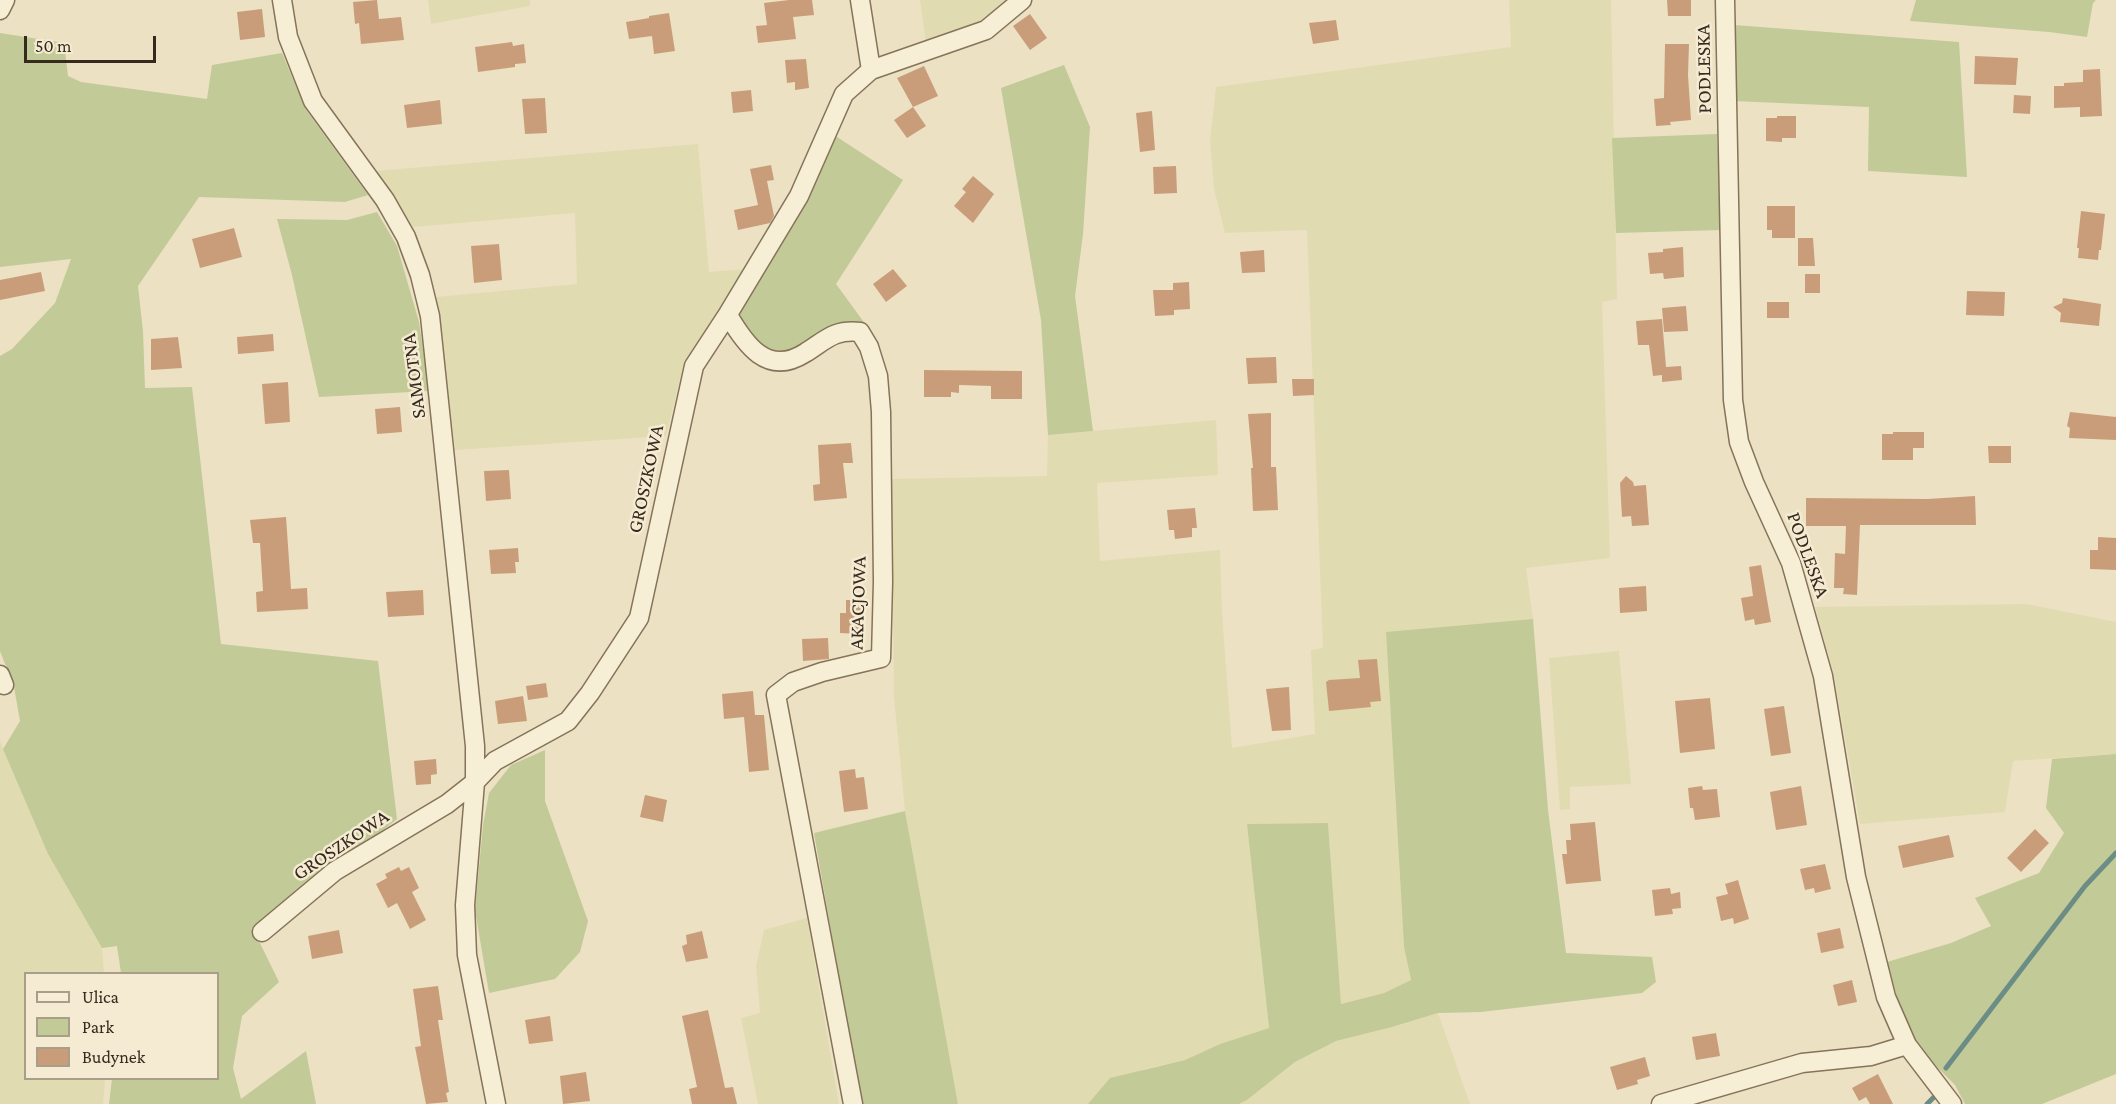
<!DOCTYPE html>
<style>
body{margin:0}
#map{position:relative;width:2116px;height:1104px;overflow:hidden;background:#ece1c3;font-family:"Crimson Pro",serif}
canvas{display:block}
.legend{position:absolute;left:24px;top:972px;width:195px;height:108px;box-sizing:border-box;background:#f4ebd2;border:2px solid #a89e8a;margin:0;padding:8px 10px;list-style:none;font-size:18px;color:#362a1e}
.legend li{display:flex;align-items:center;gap:12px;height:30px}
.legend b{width:30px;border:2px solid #a89e8a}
.scale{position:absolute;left:24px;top:36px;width:132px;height:27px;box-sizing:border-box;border:3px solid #362a1e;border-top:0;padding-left:8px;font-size:18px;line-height:21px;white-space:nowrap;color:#362a1e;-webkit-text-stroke:4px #f4ebd2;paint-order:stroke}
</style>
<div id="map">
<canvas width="2116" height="1104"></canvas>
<ul class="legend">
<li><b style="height:8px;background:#f7eed6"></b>Ulica</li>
<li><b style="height:16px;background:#c2ca97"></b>Park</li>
<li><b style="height:16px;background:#c99d7a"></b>Budynek</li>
</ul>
<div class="scale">50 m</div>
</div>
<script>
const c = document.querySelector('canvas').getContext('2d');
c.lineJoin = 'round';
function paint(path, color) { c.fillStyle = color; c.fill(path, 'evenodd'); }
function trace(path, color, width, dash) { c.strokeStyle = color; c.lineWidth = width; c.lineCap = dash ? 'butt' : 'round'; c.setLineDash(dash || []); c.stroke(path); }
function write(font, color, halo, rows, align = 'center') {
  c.font = font + ' "Crimson Pro",serif'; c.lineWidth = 5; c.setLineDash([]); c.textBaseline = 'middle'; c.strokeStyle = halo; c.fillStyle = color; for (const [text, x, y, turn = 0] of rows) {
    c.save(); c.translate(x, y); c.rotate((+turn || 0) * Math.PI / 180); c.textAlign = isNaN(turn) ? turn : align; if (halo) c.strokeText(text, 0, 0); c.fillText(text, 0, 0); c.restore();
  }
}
paint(new Path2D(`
 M 428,0 L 530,0 L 530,6 L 431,24 Z
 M 920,0 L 1005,0 L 977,25 L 926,43 Z
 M 1509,0 L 1611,0 L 1617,299 L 1602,302 L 1610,558 L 1526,568 L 1533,619 L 1386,633 L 1404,947 L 1411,980 L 1384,993 L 1341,1004 L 1328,823 L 1247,824 L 1269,1028 L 1220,1044 L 1185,1060 L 1144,1069 L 1088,1104 L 958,1104 L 905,811 L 894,697 L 892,479 L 1047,476 L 1048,435 L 1216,420 L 1218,475 L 1097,483 L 1100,561 L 1220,550 L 1222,613 L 1232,748 L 1315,734 L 1311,650 L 1323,648 L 1307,230 L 1225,233 L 1214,189 L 1210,141 L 1216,87 L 1511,47 Z
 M 698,144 L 709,272 L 746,269 L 684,362 L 666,436 L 455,450 L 436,297 L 577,284 L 575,213 L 413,227 L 375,171 Z
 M 2026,604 L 2116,622 L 2116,754 L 2013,761 L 2005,812 L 1860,824 L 1834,675 L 1815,607 Z
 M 1619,651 L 1631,784 L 1570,787 L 1570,809 L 1560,810 L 1549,658 Z
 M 0,741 L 48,854 L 102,948 L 104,973 L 26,974 L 26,1078 L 105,1079 L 103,1104 L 0,1104 Z
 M 807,918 L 839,1104 L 758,1104 L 741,1018 L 760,1013 L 756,966 L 764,930 Z
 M 1438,1013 L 1470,1104 L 1239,1104 L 1247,1100 L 1295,1062 L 1336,1041 L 1392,1027 Z`), '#e1dbb1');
paint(new Path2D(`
 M 1916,0 L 2096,0 L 2093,3 L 2087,37 L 2049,32 L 1910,21 Z
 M 1734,25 L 1959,42 L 1967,177 L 1868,171 L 1869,107 L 1734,101 Z
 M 0,33 L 64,43 L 68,76 L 81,82 L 207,99 L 212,65 L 282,53 L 306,110 L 368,195 L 345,202 L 199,197 L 138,286 L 143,331 L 145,388 L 192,387 L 221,644 L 378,661 L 397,819 L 255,933 L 279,982 L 242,1016 L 233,1068 L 241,1099 L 306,1051 L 316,1104 L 109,1104 L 112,1079 L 218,1078 L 218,974 L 121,973 L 117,946 L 102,948 L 48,854 L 3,749 L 20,721 L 14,687 L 0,651 L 0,356 L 12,349 L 55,303 L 71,259 L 0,267 Z
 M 1064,65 L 1090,127 L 1083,234 L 1075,296 L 1093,431 L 1048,435 L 1041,320 L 1001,88 Z
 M 1717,134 L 1721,230 L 1616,233 L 1612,138 Z
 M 834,135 L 903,180 L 836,284 L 866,325 L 840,325 L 793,352 L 779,356 C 758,348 748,332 739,313 L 806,200 Z
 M 377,212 L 397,246 L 419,322 L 429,391 L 319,397 L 292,275 L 277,219 L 347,220 Z
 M 1533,619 L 1548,810 L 1566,953 L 1652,957 L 1656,982 L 1642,993 L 1481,1012 L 1438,1013 L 1392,1027 L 1336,1041 L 1295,1062 L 1247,1100 L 1239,1104 L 1088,1104 L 1110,1078 L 1185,1060 L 1220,1044 L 1269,1028 L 1247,824 L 1328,823 L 1341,1004 L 1384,993 L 1411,980 L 1404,947 L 1386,632 Z
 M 545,750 L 545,801 L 588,921 L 580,952 L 555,979 L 489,993 L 475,910 L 483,825 L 489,793 L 511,765 Z
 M 2116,754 L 2116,1074 L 2042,1104 L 1965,1104 L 1955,1085 L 1920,1050 L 1901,1011 L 1887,962 L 1951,943 L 1991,926 L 1975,898 L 2039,873 L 2064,833 L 2046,808 L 2052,759 Z
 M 905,811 L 958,1104 L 861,1104 L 814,833 Z`), '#c2ca97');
trace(new Path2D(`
 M 1946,1068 L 2085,886 L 2116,853
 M 1927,1104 L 1935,1096`), '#6c8d86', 5);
paint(new Path2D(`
 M 377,0 L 379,19 L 401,17 L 404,40 L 361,44 L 359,23 L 355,24 L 353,2 Z
 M 789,0 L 812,0 L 814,15 L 793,17 L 796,39 L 758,43 L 756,26 L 767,25 L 764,3 Z
 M 1667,0 L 1691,0 L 1691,16 L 1668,16 Z
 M 262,9 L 265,37 L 240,40 L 237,12 Z
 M 669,13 L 675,51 L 654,54 L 652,36 L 629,39 L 626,22 L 649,18 L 649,16 Z
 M 1030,14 L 1047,38 L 1030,50 L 1013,26 Z
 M 1336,20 L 1339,40 L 1313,44 L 1309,23 Z
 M 512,42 L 513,46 L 524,44 L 526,63 L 515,64 L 515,67 L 478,72 L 475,47 Z
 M 1665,44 L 1689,44 L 1688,75 L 1691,120 L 1670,122 L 1671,125 L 1656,126 L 1654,99 L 1664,98 Z
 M 1975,56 L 2018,58 L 2016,85 L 1974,84 Z
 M 806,59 L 809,88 L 795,90 L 795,82 L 787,83 L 785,60 Z
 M 924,66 L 938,96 L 913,107 L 926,126 L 907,138 L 894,120 L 913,107 L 897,78 Z
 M 2100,69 L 2102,116 L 2080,117 L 2080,107 L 2054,108 L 2054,86 L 2064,86 L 2064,83 L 2083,82 L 2083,70 Z
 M 751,90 L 753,111 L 733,113 L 731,92 Z
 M 2014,95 L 2031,96 L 2030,114 L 2013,113 Z
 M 545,98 L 547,133 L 525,134 L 522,99 Z
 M 440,100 L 442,124 L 407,128 L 404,105 Z
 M 1152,111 L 1155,150 L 1140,152 L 1136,113 Z
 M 1777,116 L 1796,116 L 1796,138 L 1782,138 L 1782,142 L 1766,141 L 1766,118 L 1777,118 Z
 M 771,165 L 774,180 L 767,181 L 774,216 L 770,223 L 738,230 L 734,210 L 758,205 L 750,169 Z
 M 1176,166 L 1177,193 L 1154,194 L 1153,167 Z
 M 973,176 L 994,194 L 973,223 L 954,206 L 966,192 L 962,189 Z
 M 1767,206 L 1795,206 L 1795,238 L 1772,238 L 1772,230 L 1767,230 Z
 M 2081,211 L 2105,214 L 2101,250 L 2099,250 L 2098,260 L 2078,258 L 2079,248 L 2077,248 Z
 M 234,228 L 242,257 L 200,268 L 192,239 Z
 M 1798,238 L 1813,238 L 1815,266 L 1798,266 Z
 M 499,244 L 502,280 L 474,283 L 471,246 Z
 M 1683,247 L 1684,277 L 1664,279 L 1663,273 L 1650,274 L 1648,253 L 1663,252 L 1663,249 Z
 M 1264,250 L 1265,272 L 1242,273 L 1240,252 Z
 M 893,269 L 907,286 L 886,302 L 873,284 Z
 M 41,272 L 45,291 L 0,300 L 0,280 Z
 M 1805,274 L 1820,274 L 1820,293 L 1805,293 Z
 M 1189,282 L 1190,309 L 1174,310 L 1174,315 L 1155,316 L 1153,290 L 1173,290 L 1173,283 Z
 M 1967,291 L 2005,292 L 2004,316 L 1966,315 Z
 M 2063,298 L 2101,304 L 2099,326 L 2060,322 L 2061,313 L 2053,307 L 2062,303 Z
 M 1767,302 L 1789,302 L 1789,318 L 1767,318 Z
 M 1686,306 L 1688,331 L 1664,332 L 1662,308 Z
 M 1662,319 L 1666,367 L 1681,366 L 1682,380 L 1662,382 L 1662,375 L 1653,376 L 1649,345 L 1638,345 L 1636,321 Z
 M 273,334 L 274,351 L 238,354 L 237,337 Z
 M 178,337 L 182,368 L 151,370 L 151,339 Z
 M 1276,357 L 1277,383 L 1248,384 L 1246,358 Z
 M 924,370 L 1022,371 L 1022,399 L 991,399 L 991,386 L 959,385 L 959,393 L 951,392 L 951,397 L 924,397 Z
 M 1292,379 L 1314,379 L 1314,395 L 1293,396 Z
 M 288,382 L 290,422 L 265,424 L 262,384 Z
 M 400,407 L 402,432 L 377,434 L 375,409 Z
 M 2070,412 L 2116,417 L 2116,440 L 2069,438 L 2070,428 L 2067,426 Z
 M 1271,413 L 1271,467 L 1276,467 L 1278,510 L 1253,511 L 1251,468 L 1253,468 L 1248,414 Z
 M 1893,432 L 1924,432 L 1924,448 L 1913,448 L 1913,460 L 1882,460 L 1882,434 L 1893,434 Z
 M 851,443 L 853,463 L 843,463 L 847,498 L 814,501 L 813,485 L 820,484 L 818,445 Z
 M 1988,446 L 2011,446 L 2011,463 L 1989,463 Z
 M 509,470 L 511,499 L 486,501 L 484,471 Z
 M 1626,476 L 1633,482 L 1634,486 L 1646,485 L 1649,525 L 1632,526 L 1631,516 L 1622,517 L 1620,483 Z
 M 1975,496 L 1976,525 L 1860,525 L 1857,595 L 1843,594 L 1844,588 L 1834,588 L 1835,553 L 1845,554 L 1846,526 L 1806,526 L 1806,498 L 1928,499 Z
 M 1195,508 L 1197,528 L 1192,528 L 1192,537 L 1175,539 L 1174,530 L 1169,530 L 1167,510 Z
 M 286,517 L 291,589 L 307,588 L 308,609 L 257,612 L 256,592 L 263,591 L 260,543 L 253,543 L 250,520 Z
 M 2098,537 L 2116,538 L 2116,570 L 2090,569 L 2090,550 L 2098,550 Z
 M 518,548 L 519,562 L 515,562 L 516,573 L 491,574 L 489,550 Z
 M 1761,565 L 1771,622 L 1755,625 L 1754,619 L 1745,621 L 1741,598 L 1753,596 L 1749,567 Z
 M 1646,586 L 1647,611 L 1620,613 L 1619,588 Z
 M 423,590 L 424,615 L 388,617 L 386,592 Z
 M 846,600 L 862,600 L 861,634 L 840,633 L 840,613 L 846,613 Z
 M 828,638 L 829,659 L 803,661 L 802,639 Z
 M 1377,659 L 1381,701 L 1370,702 L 1371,707 L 1329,711 L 1326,682 L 1329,680 L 1360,678 L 1358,660 Z
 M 546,683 L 548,697 L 528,700 L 526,686 Z
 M 1289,687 L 1291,730 L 1272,731 L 1266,689 Z
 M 753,691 L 755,715 L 764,715 L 769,770 L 749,772 L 744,717 L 724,719 L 722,694 Z
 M 523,696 L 527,721 L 498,724 L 495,701 Z
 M 1710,698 L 1715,749 L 1680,753 L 1675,701 Z
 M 1784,706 L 1791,753 L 1771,756 L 1764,709 Z
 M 436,759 L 437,774 L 431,775 L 431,784 L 416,785 L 414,761 Z
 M 855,769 L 856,778 L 864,777 L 868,809 L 844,812 L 839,771 Z
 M 1702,786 L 1703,790 L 1717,789 L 1720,817 L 1695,820 L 1693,808 L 1690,808 L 1688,788 Z
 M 1801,786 L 1807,825 L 1776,830 L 1770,792 Z
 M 645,795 L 667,800 L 663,822 L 640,817 Z
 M 1595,822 L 1601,881 L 1566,884 L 1562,854 L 1567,854 L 1566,840 L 1571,840 L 1570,824 Z
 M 2035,829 L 2049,843 L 2021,872 L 2007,858 Z
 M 1949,835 L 1954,857 L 1903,868 L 1898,846 Z
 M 1825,864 L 1831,889 L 1815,893 L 1814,888 L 1805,890 L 1800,869 Z
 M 399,867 L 401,871 L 409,867 L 419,888 L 412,892 L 426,920 L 410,929 L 397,903 L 388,908 L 376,884 L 387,878 L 385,874 Z
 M 1738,880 L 1749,919 L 1734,924 L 1733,918 L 1721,921 L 1716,897 L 1728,894 L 1725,884 Z
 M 1670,888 L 1671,894 L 1680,892 L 1681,908 L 1672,909 L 1673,914 L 1655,916 L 1652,890 Z
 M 1840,928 L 1844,948 L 1821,953 L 1817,933 Z
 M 339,930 L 343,953 L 312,959 L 308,936 Z
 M 702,931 L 708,958 L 686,962 L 682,946 L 687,944 L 686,935 Z
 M 1852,980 L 1857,1002 L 1838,1006 L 1833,985 Z
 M 438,986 L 443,1020 L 438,1020 L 449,1092 L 446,1093 L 448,1102 L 426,1104 L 415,1047 L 421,1046 L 413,989 Z
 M 708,1010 L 725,1088 L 733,1087 L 737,1104 L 692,1104 L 689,1089 L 697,1087 L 682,1016 Z
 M 550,1016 L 553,1041 L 529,1044 L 525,1020 Z
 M 1716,1033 L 1720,1056 L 1696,1060 L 1692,1037 Z
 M 1645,1057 L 1650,1076 L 1637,1080 L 1638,1084 L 1617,1090 L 1610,1067 Z
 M 586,1072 L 590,1101 L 563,1104 L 560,1076 Z
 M 1878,1074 L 1893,1104 L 1870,1104 L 1866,1097 L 1859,1101 L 1852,1088 Z`), '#c99d7a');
const minor = new Path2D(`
 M 282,0 L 288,37 L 313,101 L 385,200 L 406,237 L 420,275 L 430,316 L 475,746 L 475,782 L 465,905 L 467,955 L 496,1104
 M 860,0 L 871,70
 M 1725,0 L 1733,400 L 1739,442 L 1754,482 L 1791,563 L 1823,676 L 1856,877 L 1886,997 L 1907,1045 L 1952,1104
 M 0,10 L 5,0
 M 728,315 C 745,344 767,377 805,353 C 826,340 834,329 860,332 L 869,347 L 878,376 L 881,412 L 883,582 L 881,658 L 822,672 L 793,682 L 776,695 L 853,1104
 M 0,675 L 4,685
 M 262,932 L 335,871 L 447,804 L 475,782 L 495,761 L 568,721 L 590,693 L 639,618 L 694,366 L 728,314 L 799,196 L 844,94 L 871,70 L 986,30 L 1022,0
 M 1661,1104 L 1802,1063 L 1871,1056 L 1907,1045`);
trace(minor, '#85735a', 21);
trace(minor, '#f7eed6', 18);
write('20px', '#362a1e', '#f4ebd2', [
 ["PODLESKA",1704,69,-91],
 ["SAMOTNA",414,376,-97],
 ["GROSZKOWA",646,479,-78],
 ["PODLESKA",1808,555,70],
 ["AKACJOWA",858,603,-88],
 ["GROSZKOWA",341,845,-34]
]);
</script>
